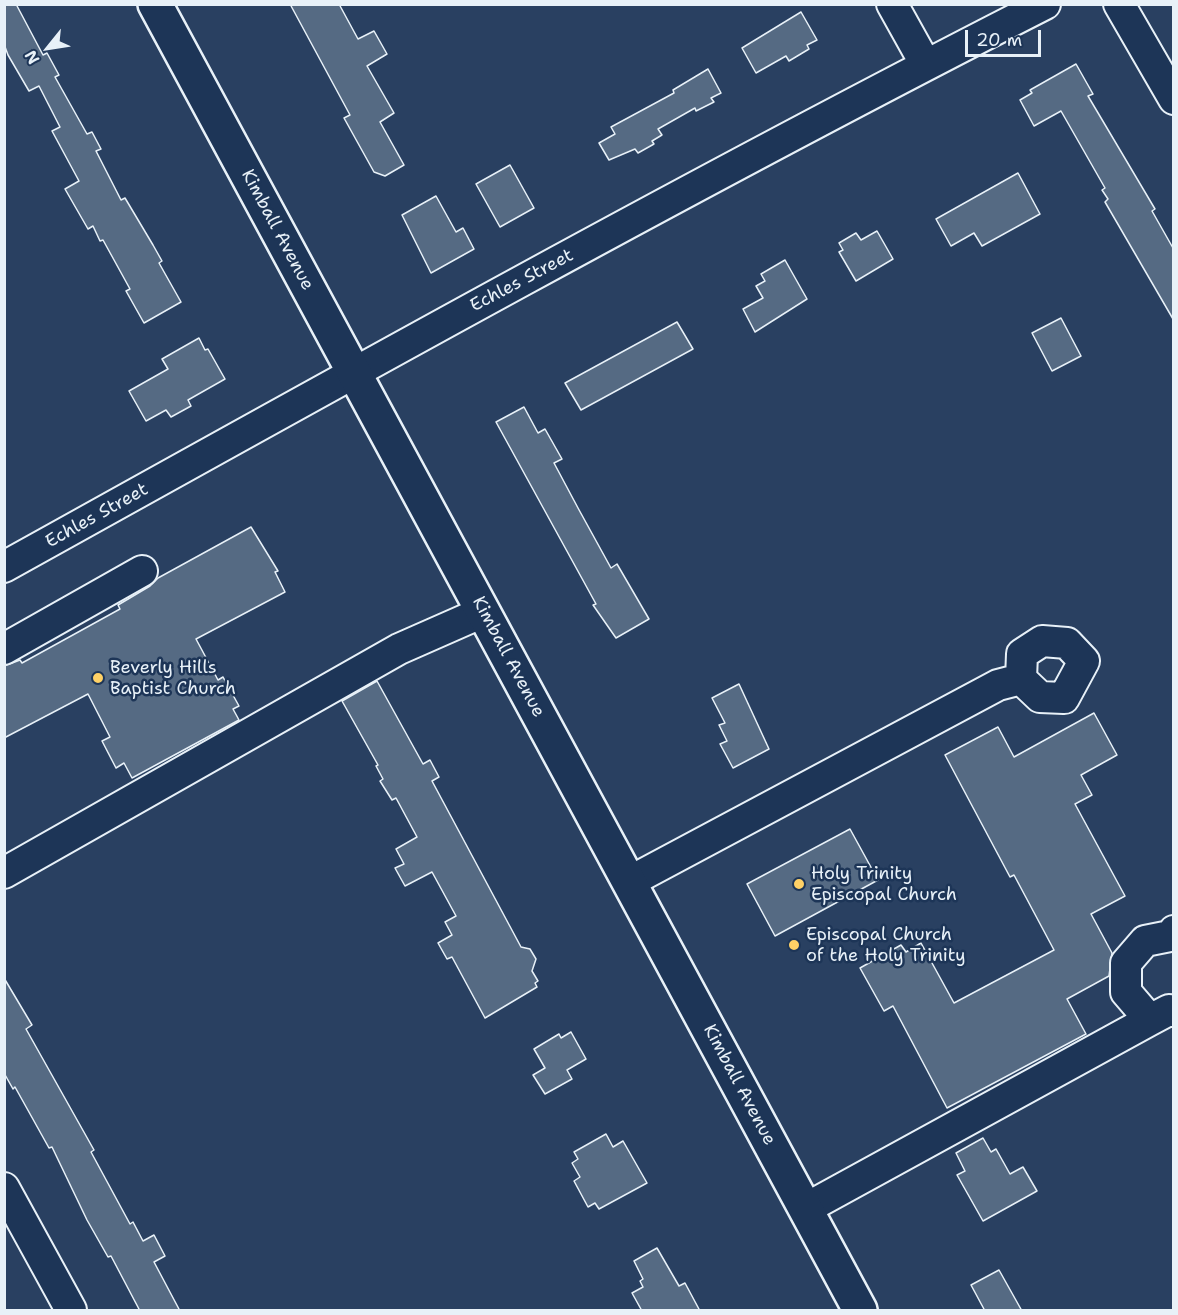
<!DOCTYPE html>
<style>
body{margin:0}
#map{position:relative;width:1178px;height:1315px;overflow:hidden;background:#294061;font-family:"Shantell Sans",sans-serif}
canvas{display:block}
.frame{position:absolute;inset:0;border:6px solid #e8f1f8;pointer-events:none}
.north{position:absolute;left:18px;top:18px;width:60px;height:60px;-webkit-text-stroke:4px #1d3557;paint-order:stroke;rotate:240deg;font-size:16px;font-weight:700;line-height:24px;text-align:center;color:#e8f1f8}
.north::after{content:'';display:block;margin:auto;width:21px;height:27px;background:#e8f1f8;clip-path:polygon(50% 0,100% 100%,50% 72%,0 100%)}
.scale{position:absolute;left:965px;top:30px;width:76px;height:27px;box-sizing:border-box;border:3px solid #e8f1f8;border-top:0;padding-left:8px;font-size:18px;line-height:21px;white-space:nowrap;color:#e8f1f8;-webkit-text-stroke:4px #1d3557;paint-order:stroke}
</style>
<div id="map">
<canvas width="1178" height="1315"></canvas>
<div class="frame"></div>
<div class="north">N</div>
<div class="scale">20 m</div>
</div>
<script>
const c = document.querySelector('canvas').getContext('2d');
c.lineJoin = 'round';
function paint(path, color) { c.fillStyle = color; c.fill(path, 'evenodd'); }
function trace(path, color, width, dash) { c.strokeStyle = color; c.lineWidth = width; c.lineCap = dash ? 'butt' : 'round'; c.setLineDash(dash || []); c.stroke(path); }
function write(font, color, halo, rows, align = 'center') {
  c.font = font + ' "Shantell Sans",sans-serif'; c.lineWidth = 5; c.setLineDash([]); c.textBaseline = 'middle'; c.strokeStyle = halo; c.fillStyle = color; for (const [text, x, y, turn = 0] of rows) {
    c.save(); c.translate(x, y); c.rotate((+turn || 0) * Math.PI / 180); c.textAlign = isNaN(turn) ? turn : align; if (halo) c.strokeText(text, 0, 0); c.fillText(text, 0, 0); c.restore();
  }
}
const building = new Path2D(`
 M 4,4 L 16,4 L 43,55 L 47,53 L 59,75 L 55,77 L 87,134 L 92,132 L 101,149 L 96,151 L 121,200 L 125,198 L 153,245 L 162,261 L 159,263 L 181,302 L 144,323 L 126,291 L 130,289 L 103,240 L 100,241 L 93,226 L 88,229 L 65,189 L 79,181 L 52,131 L 60,127 L 39,86 L 29,91 L 8,55 L 4,44 Z
 M 290,4 L 339,4 L 358,39 L 374,31 L 387,54 L 367,66 L 394,113 L 380,122 L 404,165 L 385,176 L 374,172 L 344,118 L 350,115 Z
 M 801,12 L 817,40 L 807,45 L 809,49 L 789,61 L 786,56 L 756,73 L 742,48 Z
 M 1076,64 L 1093,94 L 1088,96 L 1155,209 L 1152,211 L 1173,248 L 1173,319 L 1105,202 L 1108,199 L 1102,190 L 1105,188 L 1061,111 L 1034,126 L 1020,100 L 1032,93 L 1030,90 Z
 M 708,69 L 721,93 L 711,98 L 714,102 L 696,111 L 695,108 L 658,129 L 662,135 L 652,141 L 654,144 L 638,153 L 635,149 L 609,160 L 599,143 L 615,134 L 611,127 L 674,93 L 673,90 Z
 M 510,165 L 534,208 L 500,227 L 476,184 Z
 M 1018,173 L 1040,214 L 982,246 L 974,233 L 951,246 L 936,219 Z
 M 436,196 L 456,232 L 463,228 L 474,249 L 431,273 L 402,215 Z
 M 877,231 L 893,259 L 856,281 L 839,252 L 843,250 L 839,243 L 856,233 L 861,240 Z
 M 785,260 L 807,299 L 755,332 L 743,309 L 763,298 L 756,286 L 765,281 L 761,274 Z
 M 1061,318 L 1081,356 L 1052,371 L 1032,333 Z
 M 677,322 L 693,349 L 581,410 L 565,383 Z
 M 199,338 L 205,350 L 208,349 L 225,379 L 188,400 L 191,406 L 171,417 L 166,410 L 146,421 L 129,391 L 168,369 L 162,359 Z
 M 524,407 L 538,433 L 545,429 L 562,459 L 554,463 L 578,508 L 611,568 L 617,564 L 649,619 L 616,638 L 593,605 L 596,604 L 496,422 Z
 M 251,527 L 278,571 L 275,572 L 285,592 L 196,639 L 218,680 L 223,677 L 239,706 L 233,709 L 239,720 L 132,778 L 124,763 L 116,768 L 102,741 L 110,737 L 88,694 L 4,738 L 4,666 L 20,660 L 22,663 L 120,609 L 118,605 L 150,586 L 158,578 Z
 M 377,681 L 423,764 L 430,760 L 439,777 L 432,781 L 521,947 L 530,949 L 536,959 L 532,971 L 538,981 L 535,983 L 537,987 L 485,1018 L 452,957 L 447,959 L 438,943 L 452,935 L 445,922 L 456,916 L 432,872 L 405,886 L 395,868 L 404,864 L 396,849 L 417,837 L 396,798 L 392,800 L 380,781 L 383,779 L 376,766 L 378,765 L 342,701 Z
 M 739,684 L 769,749 L 733,768 L 720,744 L 727,741 L 719,725 L 725,723 L 712,698 Z
 M 1094,713 L 1117,755 L 1081,775 L 1092,795 L 1075,804 L 1125,896 L 1091,914 L 1112,953 L 1109,976 L 1067,999 L 1086,1034 L 947,1108 L 893,1006 L 884,1011 L 860,968 L 901,945 L 906,952 L 921,943 L 954,1003 L 1054,950 L 1014,875 L 1010,877 L 945,755 L 998,727 L 1014,757 Z
 M 850,829 L 878,880 L 775,936 L 747,884 Z
 M 4,978 L 32,1025 L 26,1029 L 94,1150 L 91,1152 L 130,1224 L 133,1222 L 143,1241 L 154,1235 L 165,1256 L 154,1262 L 180,1311 L 140,1311 L 111,1256 L 108,1257 L 87,1220 L 52,1147 L 49,1148 L 15,1087 L 13,1089 L 4,1073 Z
 M 571,1032 L 586,1059 L 567,1070 L 572,1079 L 545,1094 L 533,1075 L 545,1068 L 534,1049 L 559,1034 L 561,1038 Z
 M 606,1134 L 613,1147 L 623,1141 L 647,1183 L 599,1209 L 595,1203 L 588,1207 L 574,1181 L 580,1177 L 572,1163 L 578,1159 L 574,1152 Z
 M 983,1138 L 991,1152 L 996,1149 L 1010,1174 L 1023,1167 L 1037,1191 L 983,1221 L 957,1175 L 965,1171 L 956,1153 Z
 M 657,1248 L 679,1286 L 685,1283 L 700,1311 L 642,1311 L 632,1293 L 643,1287 L 640,1281 L 643,1279 L 634,1261 Z
 M 999,1270 L 1022,1311 L 985,1311 L 971,1285 Z`);
paint(building, '#556a83');
trace(building, '#e8f1f8', 1.5);
const minor = new Path2D(`
 M 892,4 L 926,65
 M 1119,4 L 1174,99
 M 4,567 C 349,375 694,183 1045,4
 M 4,649 L 142,571
 M 4,873 L 399,649 L 483,612
 M 629,882 L 998,685 L 1021,679 L 1040,697 L 1064,698 L 1084,661 L 1067,643 L 1042,641 L 1022,654 L 1021,679
 M 1150,1020 L 1126,992 L 1126,963 L 1145,941 L 1170,936 L 1174,931
 M 4,1188 L 71,1310
 M 805,1209 L 1150,1020 L 1169,1010 L 1174,1011`);
const major = new Path2D(`
 M 155,4 L 860,1310`);
trace(minor, '#e8f1f8', 34);
trace(major, '#e8f1f8', 38);
trace(minor, '#1d3557', 30);
trace(major, '#1d3557', 33);
for (const [x, y, r, color] of [
 [98,678,6,"#ffd166"],
 [799,884,6,"#ffd166"],
 [794,945,6,"#ffd166"]
]) { const dot = new Path2D(); dot.arc(x, y, r, 0, 2 * Math.PI); c.fillStyle = color; c.fill(dot); trace(dot, '#1d3557', 2); }
write('18px', '#e8f1f8', '#1d3557', [
 ["Kimball Avenue",277,230,62],
 ["Echles Street",522,281,-28],
 ["Echles Street",97,516,-29],
 ["Kimball Avenue",508,657,62],
 ["Kimball Avenue",739,1085,62]
]);
write('18px', '#e8f1f8', '#1d3557', [
 ["Beverly Hills",110,668],
 ["Baptist Church",110,689],
 ["Holy Trinity",811,874],
 ["Episcopal Church",811,895],
 ["Episcopal Church",806,935],
 ["of the Holy Trinity",806,956]
], 'left');
</script>
